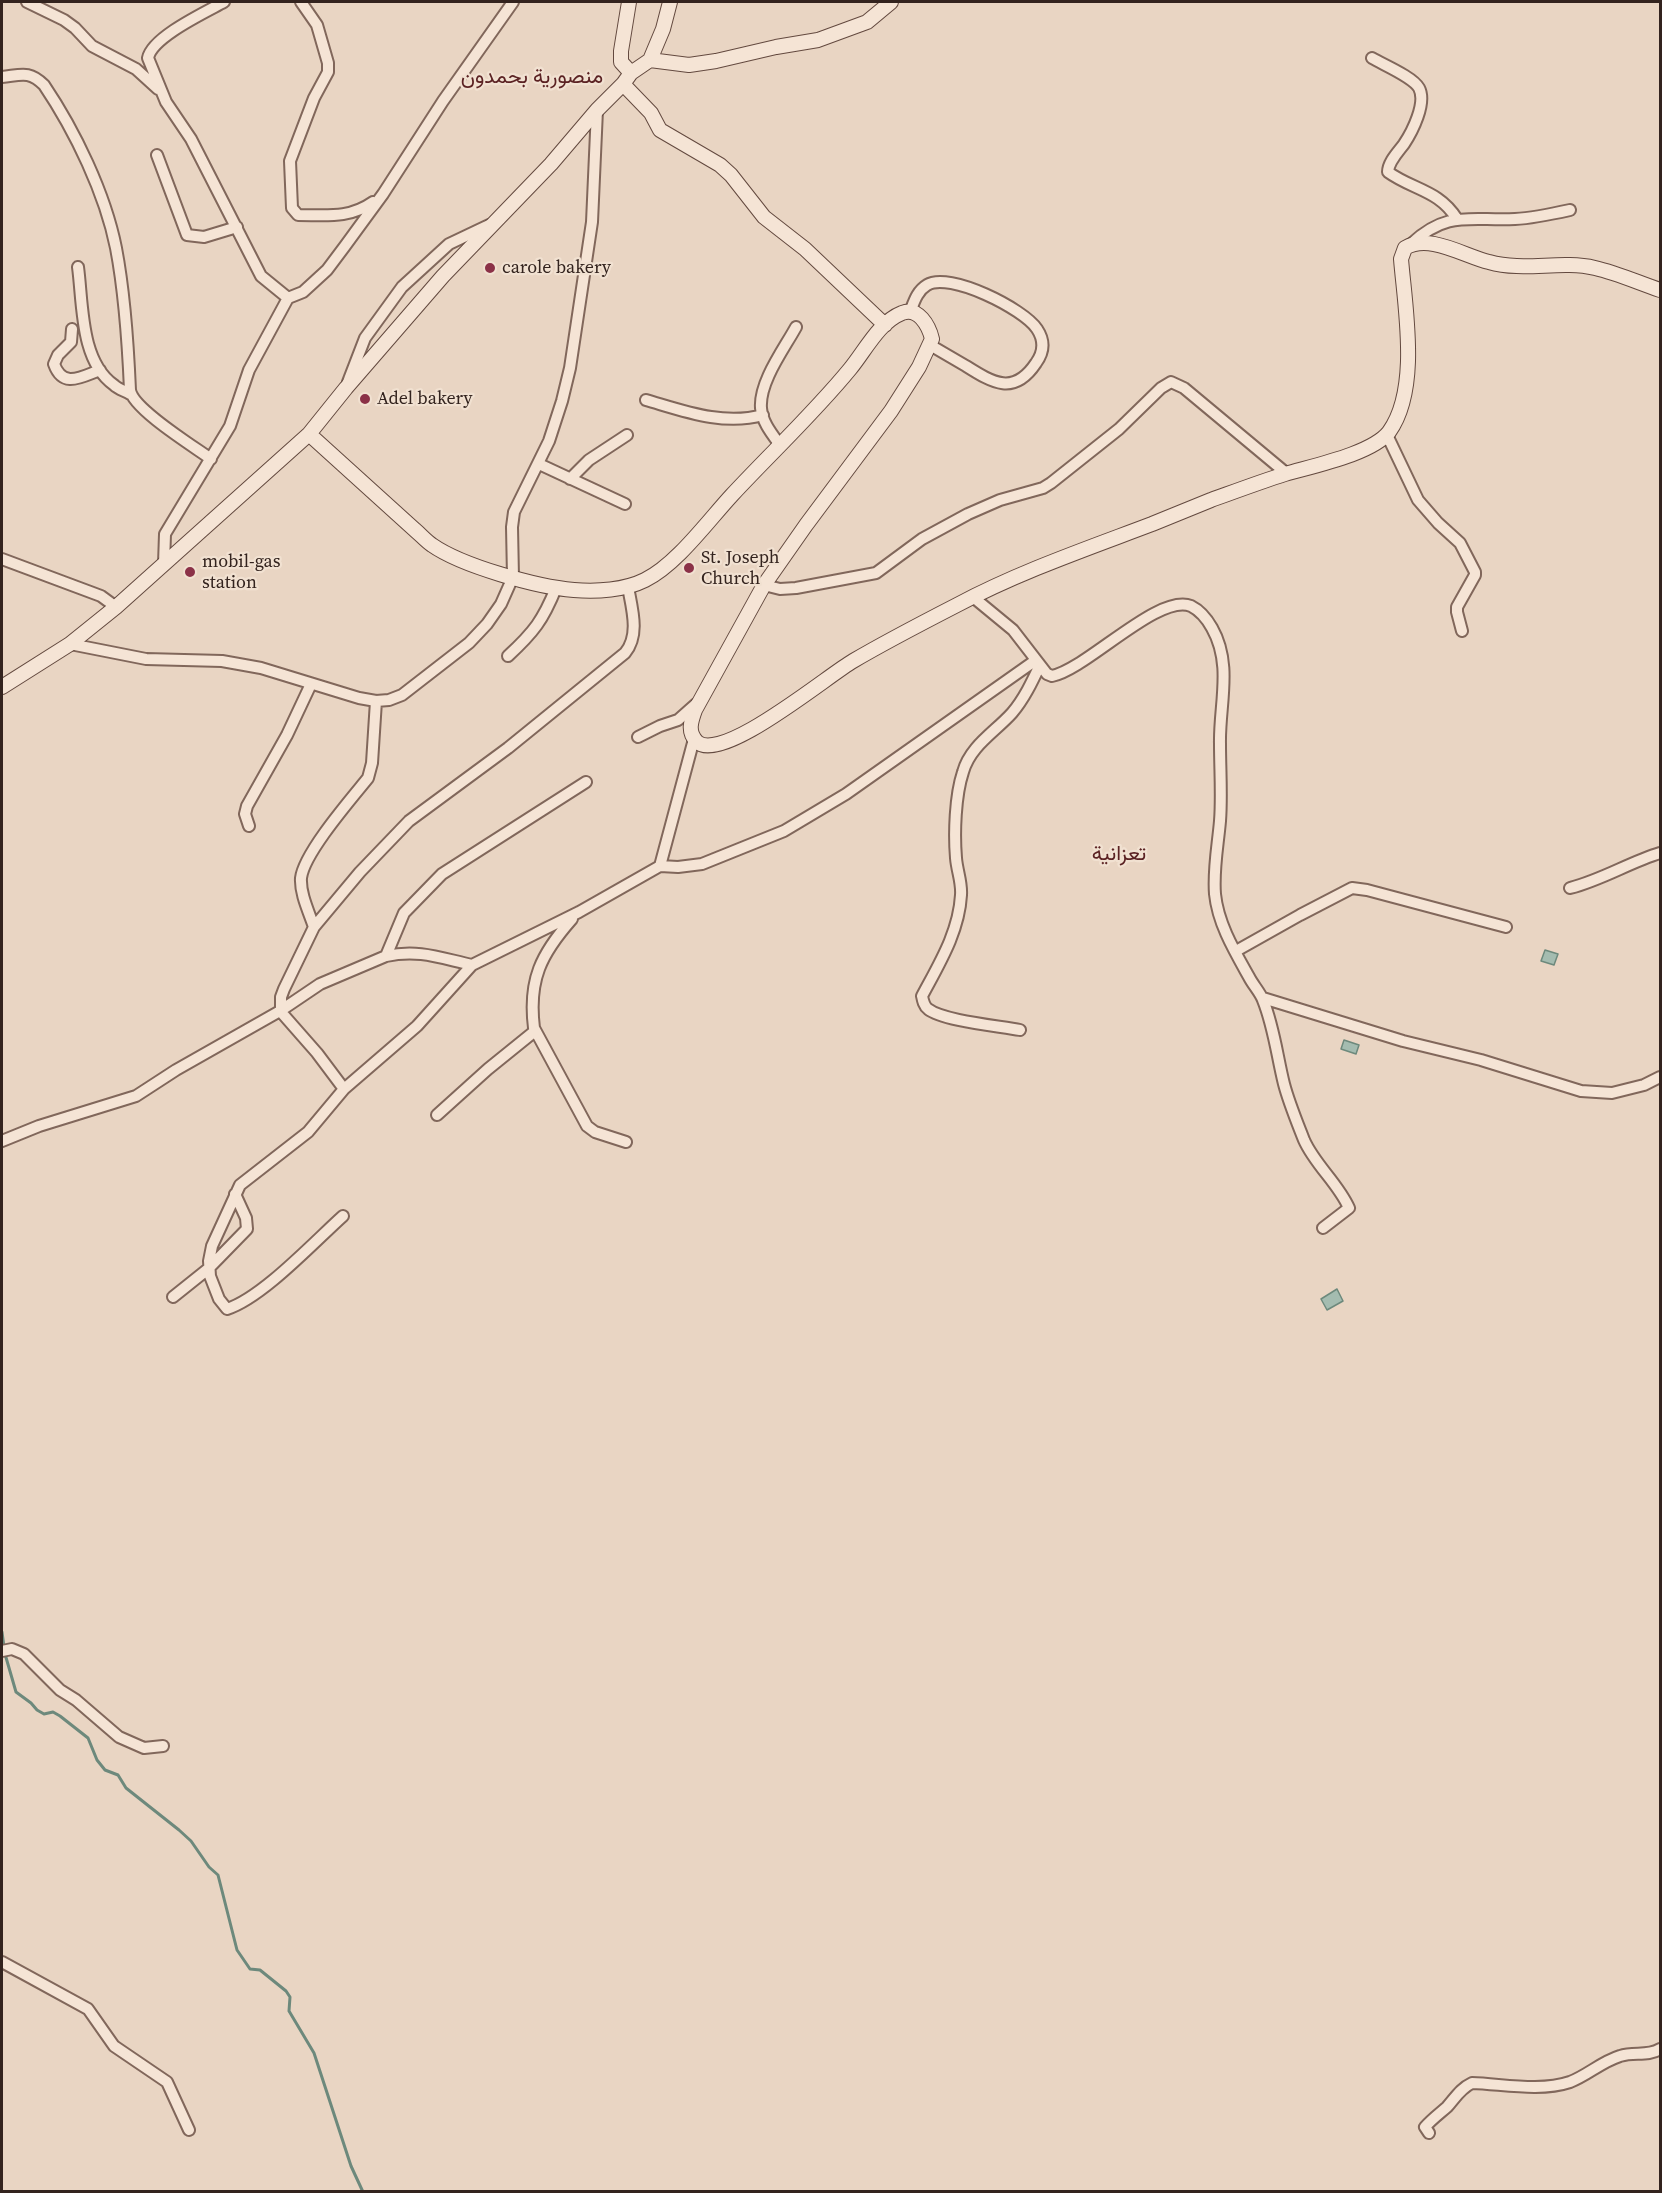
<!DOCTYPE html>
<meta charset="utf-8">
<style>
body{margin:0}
#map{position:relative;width:1662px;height:2193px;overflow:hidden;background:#e9d5c3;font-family:"Source Serif 4",serif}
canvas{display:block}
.frame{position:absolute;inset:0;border:3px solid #33231e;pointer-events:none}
</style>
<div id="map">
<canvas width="1662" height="2193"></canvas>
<div class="frame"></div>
</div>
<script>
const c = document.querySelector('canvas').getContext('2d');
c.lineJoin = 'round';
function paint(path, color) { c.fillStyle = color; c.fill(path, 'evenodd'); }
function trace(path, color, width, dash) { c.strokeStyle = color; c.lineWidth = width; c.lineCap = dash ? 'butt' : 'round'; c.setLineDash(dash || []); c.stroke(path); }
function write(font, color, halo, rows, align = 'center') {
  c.font = font + ' "Source Serif 4",Vazirmatn,serif'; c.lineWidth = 4.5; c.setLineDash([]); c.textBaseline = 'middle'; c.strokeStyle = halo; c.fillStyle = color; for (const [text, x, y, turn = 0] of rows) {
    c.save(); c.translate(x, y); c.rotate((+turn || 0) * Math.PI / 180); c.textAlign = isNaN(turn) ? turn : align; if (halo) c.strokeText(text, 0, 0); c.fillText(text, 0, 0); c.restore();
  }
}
const water = new Path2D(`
 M 1545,950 L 1558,954 L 1554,965 L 1541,961 Z
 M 1344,1040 L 1359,1045 L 1356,1054 L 1341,1049 Z
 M 1337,1289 L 1343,1301 L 1327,1310 L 1321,1299 Z`);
paint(water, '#a4bcb0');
trace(water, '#6d897c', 1.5);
trace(new Path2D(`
 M 2,1632 L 4,1647
 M 5,1654 L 16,1692 L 31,1703 L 37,1710 L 44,1714 L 53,1712 L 60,1716 L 88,1738 L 97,1760 L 105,1770 L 118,1775 L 126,1788 L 179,1830 L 191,1841 L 209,1867 L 218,1875 L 237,1950 L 250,1969 L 260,1970 L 286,1991 L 290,1997 L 289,2011 L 314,2053 L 351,2166 L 363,2192`), '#6d897c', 3);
const street = new Path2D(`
 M 27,2 L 64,20 L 75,28 L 92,46 L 136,69 L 158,89
 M 224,2 C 206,12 152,37 148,58 L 166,102 L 191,139 L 261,276 L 288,298
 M 301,2 L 317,25 L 328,63 L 328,72 L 314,98 L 290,161 L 292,208 L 298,215 C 326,215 349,219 373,202
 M 1372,58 C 1384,65 1413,77 1419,88 C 1427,103 1412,132 1404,144 C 1398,152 1388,162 1388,172 C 1413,190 1439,190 1457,219
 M 2,77 C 21,75 29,70 44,85 C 75,131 105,193 116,248 C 125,295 128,343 130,390 C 133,409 193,446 211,459
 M 157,155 L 187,235 L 204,237 L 237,227
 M 1411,244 C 1447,210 1470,221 1515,219 C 1534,218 1552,214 1570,210
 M 78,267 C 83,304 80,361 114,385 C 118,389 125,391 130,394
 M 910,312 C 914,302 917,291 927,285 C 949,271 1024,309 1037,329 C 1045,341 1044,352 1036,363 C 1014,396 993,383 966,366 C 954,359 942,352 930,345
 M 72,329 L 71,342 L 58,355 L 54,364 C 63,389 81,377 100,370
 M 348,382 L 365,338 L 402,287 L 449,244 L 489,225
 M 646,400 C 684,411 723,426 763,415
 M 1387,435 L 1418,500 L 1438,523 L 1460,543 L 1475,572 L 1475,575 L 1457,607 L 1457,612 L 1462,631
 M 780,445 C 772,434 762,422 761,408 C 759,382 784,349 796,327
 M 539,464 L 625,504
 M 570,479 L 589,460 L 627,435
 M 2,559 L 101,596 L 116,607
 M 164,564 L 165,534 L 230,426 L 249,370 L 288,298 L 303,292 L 327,270 L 345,246 L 383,194 L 443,101 L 513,2
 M 764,585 L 780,589 L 796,588 L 876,573 L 922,539 L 968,514 L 1000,500 L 1043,488 L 1051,483 L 1119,429 L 1161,388 L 1171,382 L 1184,388 L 1286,473
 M 973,597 L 1013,630 L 1047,674 L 1052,676 C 1087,669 1158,593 1191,606 C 1201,611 1207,619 1212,628 C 1233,665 1219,705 1220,744 C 1220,770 1222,796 1220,821 C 1218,845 1213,869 1215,894 C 1218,924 1235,952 1249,977 C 1253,985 1260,992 1263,1000 C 1274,1027 1277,1056 1284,1084 C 1289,1103 1297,1122 1304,1140 C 1315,1165 1338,1183 1349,1208 L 1323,1228
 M 70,644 L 146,659 L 222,661 L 261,668 L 359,698 L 376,701 L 389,700 L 402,695 L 469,643 L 487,624 L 501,604 L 513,577 L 512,527 L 514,512 L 549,441 L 562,401 L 570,368 L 592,222 L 597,110
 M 508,656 C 534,632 543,620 556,588
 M 638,737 L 660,726 L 678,720 L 696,704
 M 249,826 L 245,814 L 247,806 L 287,735 L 311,684
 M 660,866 L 694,739
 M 1570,888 C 1602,880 1630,862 1660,853
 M 572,919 C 541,954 528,980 534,1028 L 587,1126 L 595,1132 L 626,1142
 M 314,927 L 360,872 L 409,821 L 508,748 L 625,653 C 640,635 632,609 628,587
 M 1236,951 L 1300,915 L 1352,888 L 1367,890 L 1506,927
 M 472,965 C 440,958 419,949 386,956 L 404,913 L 442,874 L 586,782
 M 1263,998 L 1403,1041 L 1481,1060 L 1581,1091 L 1612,1093 L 1644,1085 L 1660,1077
 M 1020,1030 C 1000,1026 943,1021 928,1009 C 924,1006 923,1001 922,996 C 939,964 959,932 961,895 C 962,882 957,871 956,858 C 954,834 955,796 963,772 C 970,746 995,732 1012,713 C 1024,699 1032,682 1040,665
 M 344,1089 L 417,1026 L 472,965 L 579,912 L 660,866 L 678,867 L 702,864 L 784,831 L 846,794 L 1036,660
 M 437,1115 L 488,1069 L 535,1031
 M 2,1141 L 39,1126 L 136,1096 L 176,1070 L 280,1011 L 320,984 L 386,956
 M 343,1216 C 314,1242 262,1298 227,1309 L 219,1299 L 210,1276 L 209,1261 L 212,1246 L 240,1185 L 308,1132 L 344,1089 L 317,1053 L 281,1012 L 281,997 L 284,989 L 314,927 C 309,912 300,894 301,878 C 304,853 351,799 368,778 L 372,763 L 376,701
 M 173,1297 L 208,1269 L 247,1229 L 246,1218 L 235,1194
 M 2,1651 L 12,1649 L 24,1654 L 60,1690 L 76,1700 L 119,1737 L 144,1748 L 163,1746
 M 2,1962 L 88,2009 L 114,2046 L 167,2082 L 189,2130
 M 1429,2133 L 1425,2127 C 1432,2119 1439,2114 1447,2107 C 1455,2098 1461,2088 1472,2083 C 1503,2084 1540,2092 1570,2082 C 1588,2075 1601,2062 1620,2056 C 1634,2051 1647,2057 1660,2049`);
const secondary = new Path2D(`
 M 650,60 L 663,29 L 670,2
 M 631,73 L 650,60 L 689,65 L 716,61 L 776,47 L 818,40 L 867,22 L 891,2
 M 623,84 L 651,113 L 660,130 L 720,165 L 731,175 L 764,217 L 805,249 L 885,325
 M 309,434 L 415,530 C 421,535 426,541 432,545 C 462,566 537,587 574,590 C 597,592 625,590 645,580 C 676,565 708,521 732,495 C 771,453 814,413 850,369 C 865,351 879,322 902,313 C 918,306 929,326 932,339 L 919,367 L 891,411 L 806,525 L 764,585 L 695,710 C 691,721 687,732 697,742 C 722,764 827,676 853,661 C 887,641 922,623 957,605 C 1019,572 1086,549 1152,524 C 1172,516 1191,508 1211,500 C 1236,491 1260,482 1285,474 C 1312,466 1372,454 1389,432 C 1420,389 1405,308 1401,259 L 1405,248 C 1429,233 1464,256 1489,262 C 1524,272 1560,260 1595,268 C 1617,273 1639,283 1660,290
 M 2,687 L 70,644 L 116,607 L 309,434 L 346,388 L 443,276 L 551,164 L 597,110 L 623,84 L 631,73 L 621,62 L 621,51 L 629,2`);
trace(street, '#81675b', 14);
trace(secondary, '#63493f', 16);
trace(street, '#f5e4d5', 10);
trace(secondary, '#f5e4d5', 14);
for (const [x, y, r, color] of [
 [490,268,6,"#8b3147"],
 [365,399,6,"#8b3147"],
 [689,568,6,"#8b3147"],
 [190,572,6,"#8b3147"]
]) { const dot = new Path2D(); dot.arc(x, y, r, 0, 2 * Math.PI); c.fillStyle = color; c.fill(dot); trace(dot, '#f1e1d1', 2); }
write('18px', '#33231e', '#f1e1d1', [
 ["carole bakery",502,268],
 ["Adel bakery",377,399],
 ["St. Joseph",701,558],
 ["Church",701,579],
 ["mobil-gas",202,562],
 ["station",202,583]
], 'left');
write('21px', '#5b2223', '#f1e1d1', [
 ["منصورية بحمدون",532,78],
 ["تعزانية",1119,855]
]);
</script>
